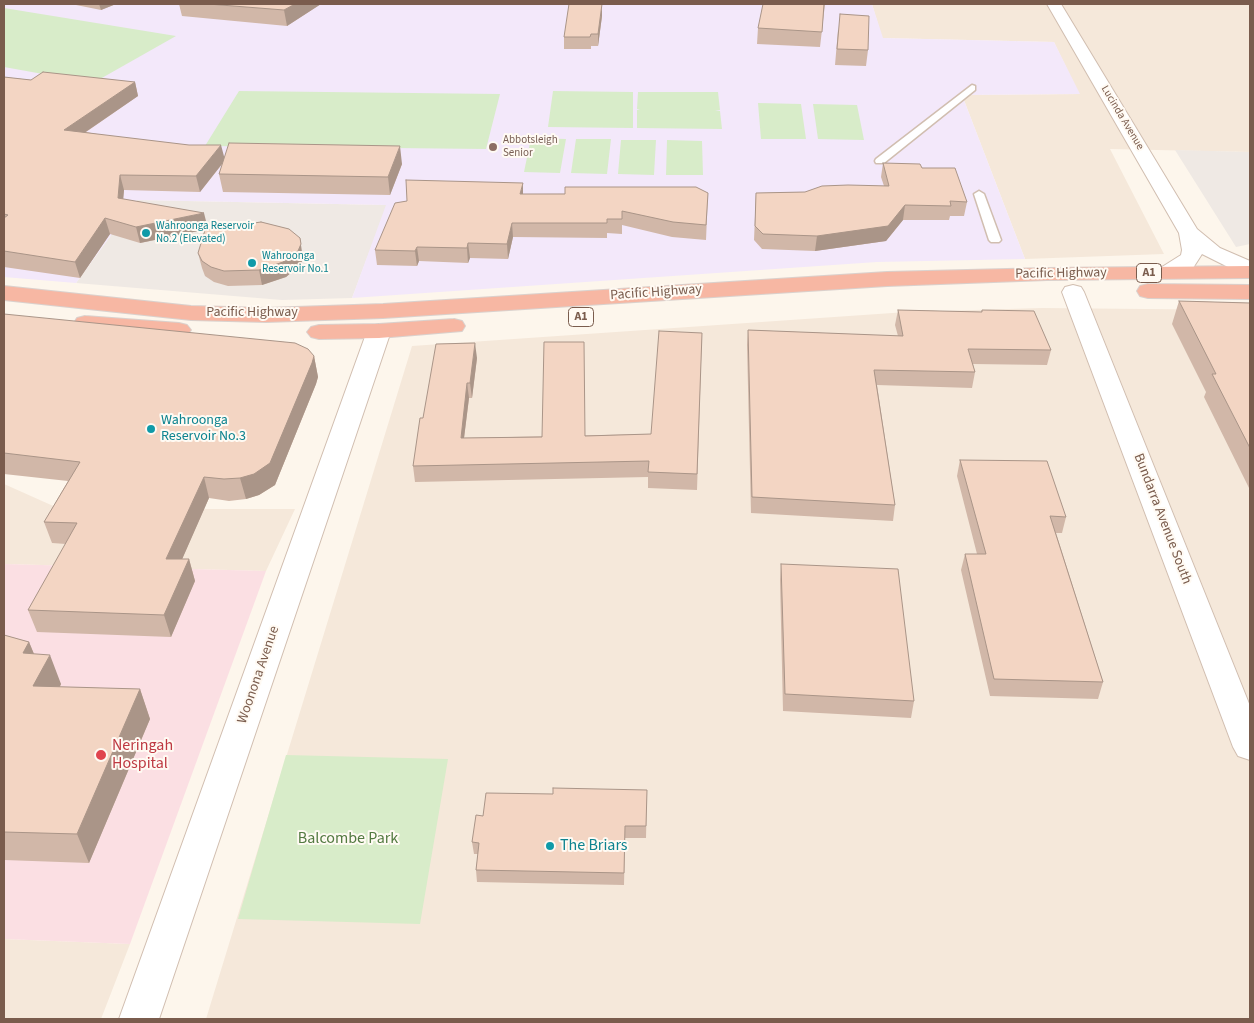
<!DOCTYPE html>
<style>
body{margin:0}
#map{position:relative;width:1254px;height:1023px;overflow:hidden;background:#fdf6ec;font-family:"Source Sans 3",sans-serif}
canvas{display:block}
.frame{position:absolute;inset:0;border:5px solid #7a5c4d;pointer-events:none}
</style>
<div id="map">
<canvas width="1254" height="1023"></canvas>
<div class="frame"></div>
</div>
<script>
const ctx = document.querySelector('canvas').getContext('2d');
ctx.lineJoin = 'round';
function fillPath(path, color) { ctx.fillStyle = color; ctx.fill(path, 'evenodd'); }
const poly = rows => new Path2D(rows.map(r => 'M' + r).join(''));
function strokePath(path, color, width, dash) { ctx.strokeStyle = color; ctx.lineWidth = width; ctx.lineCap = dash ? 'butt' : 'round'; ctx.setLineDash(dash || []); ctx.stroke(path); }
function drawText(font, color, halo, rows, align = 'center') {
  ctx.font = font + ' "Source Sans 3",sans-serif'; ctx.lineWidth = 4; ctx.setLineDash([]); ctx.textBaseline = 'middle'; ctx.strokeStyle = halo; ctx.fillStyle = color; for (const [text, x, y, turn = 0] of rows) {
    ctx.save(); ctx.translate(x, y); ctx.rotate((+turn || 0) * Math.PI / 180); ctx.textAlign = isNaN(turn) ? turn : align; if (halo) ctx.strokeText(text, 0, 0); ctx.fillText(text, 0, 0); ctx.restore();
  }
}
fillPath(poly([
 [872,4,1250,4,1250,152,1110,149,1164,254,1025,259,962,95,1079,94,1054,42,882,38],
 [1042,308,1250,310,1250,1019,206,1019,412,346,907,312],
 [4,484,60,509,295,509,266,571,4,564],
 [4,939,130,944,101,1019,4,1019]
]), '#f5e8da');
fillPath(poly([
 [1175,150,1250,152,1250,244,1236,247],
 [137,200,387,205,352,298,282,300,76,283]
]), '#efe9e4');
fillPath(poly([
 [4,4,872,4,883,38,1054,42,1080,94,962,95,1025,259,877,262,352,298,386,205,137,200,76,283,4,277]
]), '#f3e8fa');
fillPath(poly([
 [4,564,266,571,130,944,4,939]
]), '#fbdfe3');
fillPath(poly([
 [4,8,176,36,93,83,4,67],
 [239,91,500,94,486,149,205,146],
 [553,91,633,92,633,128,548,127],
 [638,92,718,92,720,110,715,110,720,111,722,129,637,128,637,110,640,110,637,109],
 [758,103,801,104,806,139,761,139],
 [813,104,857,105,864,140,818,139],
 [531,138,566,139,560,173,524,172],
 [576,139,611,139,607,174,571,173],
 [621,140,656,140,654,175,618,174],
 [667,140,702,141,703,175,666,175],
 [286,755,448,759,420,924,238,919]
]), '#d8ecc9');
const lane = poly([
 [972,85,975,86,975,90,884,163,876,163,875,161,876,159,972,85],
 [979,191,984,194,1001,240,999,242,991,242,989,240,974,194,979,191]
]);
const street = poly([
 [1047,4,1061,4,1197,229,1220,248,1250,261,1250,275,1242,274,1202,254,1193,268,1178,277,1170,278,1162,277,1159,272,1162,267,1181,255,1182,250,1179,233,1047,4],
 [1073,285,1081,287,1084,292,1250,706,1250,760,1238,756,1233,747,1062,292,1065,287,1073,285],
 [379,324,387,326,391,331,159,1019,119,1019,367,331,371,326,379,324]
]);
const highway = poly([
 [1250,266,1250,278,1047,280,887,286,383,318,266,322,191,320,4,300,4,286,191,306,266,308,383,304,887,272,1047,268,1250,266],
 [1148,284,1250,285,1250,299,1148,298,1140,296,1137,291,1140,286,1148,284],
 [85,316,179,323,187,325,191,330,187,335,179,337,77,328,74,323,77,318,85,316],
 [454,319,462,321,465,326,462,331,379,338,319,339,311,337,307,332,311,327,319,325,379,324,454,319]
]);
strokePath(lane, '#d1beb0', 3);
strokePath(street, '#d1beb0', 2);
strokePath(highway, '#dad1cd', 2);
fillPath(lane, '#fff');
fillPath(street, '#fff');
fillPath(highway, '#f7b7a3');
fillPath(poly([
 [71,4,116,4,101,10],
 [179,4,321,4,287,26,182,16],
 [825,4,820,47,757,44,758,28],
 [602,16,598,46,591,46,591,49,564,49,564,37],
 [838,30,868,50,866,66,835,65],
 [4,77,31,80,135,82,138,96,86,132,224,158,402,164,390,195,223,192,219,174,223,163,200,192,124,190,123,199,208,229,140,243,110,234,80,278,4,267],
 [883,163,922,168,967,202,964,216,950,216,949,220,903,220,886,241,815,251,762,249,754,240,756,193,805,192,884,186,881,177],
 [708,193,706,240,672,237,622,225,622,234,607,233,607,238,513,237,508,259,470,258,468,263,419,261,417,266,377,265,375,250,523,194],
 [198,253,303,259,300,265,286,277,262,285,228,286,214,282,205,276,202,268],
 [1179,301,1250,303,1250,490,1204,397,1206,392,1172,324],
 [898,310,981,312,982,310,1051,350,1047,365,973,364,975,372,972,388,877,385,895,505,893,521,751,513,747,345,748,330,898,336,895,325],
 [4,314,314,356,318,377,316,384,275,485,259,495,246,499,229,501,209,498,182,559,189,559,195,581,171,637,37,632,28,610,66,544,52,543,44,522,68,481,4,474],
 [702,333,697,490,648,488,648,477,415,482,413,466,423,418,477,358,472,398,469,398,464,438,651,434],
 [960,460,1066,517,1062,533,1056,533,1103,682,1098,699,990,696,961,570,965,554,977,554,957,476],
 [781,564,914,701,911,718,783,711,780,580],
 [4,635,29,642,34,654,61,684,60,687,140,689,150,719,89,863,4,860],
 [647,790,646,838,625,838,624,885,477,882,476,870,478,854,474,854,472,842,483,816,553,794]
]), '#d1b7a8');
fillPath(poly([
 [99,4,116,4,101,10],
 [295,4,321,4,287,26,284,10],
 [602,4,602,16,598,46,598,34],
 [135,82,138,96,68,144,64,130],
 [221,145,225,160,200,192,196,176],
 [400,146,402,164,390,195,388,177],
 [120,175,124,190,122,213,118,198],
 [523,183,523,197,520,194],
 [905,205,903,220,886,241,815,251,817,236],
 [204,213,208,229,140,243,136,227],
 [105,218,110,234,80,278,75,262],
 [512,223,513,237,508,259,507,244],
 [300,238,303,259,300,265,286,277,262,285,259,270],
 [468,243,470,258,468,263,467,248],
 [417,247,419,261,417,266,415,251],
 [475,343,477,358,472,398,470,383],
 [314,356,318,377,316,384,275,485,259,495,246,499,240,478],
 [467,383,469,398,462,454,461,438],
 [204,477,209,498,173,580,166,559],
 [189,559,195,581,171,637,164,615],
 [29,642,41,671,50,655,61,684,45,715,33,686,23,653],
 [140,689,150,719,89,863,77,834]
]), '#aa9588');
const building = poly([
 [208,4,295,4,284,10,208,4],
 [569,4,602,4,598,34,591,34,590,37,564,37,569,4],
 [763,4,824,4,822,32,758,28,763,4],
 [840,14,869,16,868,50,837,49,840,14],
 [43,72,135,82,64,130,189,145,221,145,196,176,120,175,118,198,204,213,136,227,105,218,75,262,4,251,4,218,8,215,4,214,4,77,31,80,43,72],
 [229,143,400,146,388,177,219,174,229,143],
 [883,163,920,164,922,168,955,168,967,202,950,201,951,206,905,205,888,226,817,236,763,234,755,226,756,193,805,192,822,186,848,185,889,186,883,163],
 [406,180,523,183,520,194,565,194,565,187,696,187,708,193,706,225,673,222,622,211,622,219,607,219,607,223,512,223,507,244,468,243,467,248,417,247,415,251,375,250,395,203,407,201,406,180],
 [261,222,289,229,300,238,301,244,298,251,283,262,259,270,224,271,211,267,202,261,198,253,205,230,261,222],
 [1179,301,1250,303,1250,448,1212,374,1216,374,1179,301],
 [898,310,982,312,982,310,1034,311,1051,350,968,349,975,372,874,370,895,505,752,497,748,330,903,336,898,310],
 [4,314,295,343,308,349,314,356,312,363,270,463,254,474,240,478,224,479,204,477,166,559,189,559,164,615,28,610,77,523,44,522,80,462,4,453,4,314],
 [659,331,702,333,697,474,648,472,649,461,413,466,420,418,423,418,436,344,475,343,470,383,467,383,461,438,542,437,544,342,584,342,585,436,651,434,659,331],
 [960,460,1047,461,1066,517,1050,516,1103,682,994,679,965,554,986,554,960,460],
 [781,564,898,569,914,701,785,694,781,564],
 [4,635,29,642,23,653,50,655,33,686,140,689,77,834,4,832,4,635],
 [553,788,647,790,646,826,625,826,624,873,476,870,479,843,472,842,476,815,483,816,486,793,553,794,553,788]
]);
fillPath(building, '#f3d5c3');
strokePath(building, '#aa9588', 1);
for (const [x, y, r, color] of [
 [493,147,5,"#8d6e63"],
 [146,233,5,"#0f9aa8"],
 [252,263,5,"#0f9aa8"],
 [151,429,5,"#0f9aa8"],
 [101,755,6,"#e0444e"],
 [550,846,5,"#0f9aa8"]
]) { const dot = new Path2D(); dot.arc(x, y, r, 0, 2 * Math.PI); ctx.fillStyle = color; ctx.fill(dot); strokePath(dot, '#fffaf3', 2); }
drawText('11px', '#7a5c4d', '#fffaf3', [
 ["Lucinda Avenue",1122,118,59]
]);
drawText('11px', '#785e54', '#fffaf3', [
 ["Abbotsleigh",503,141],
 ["Senior",503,154]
], 'left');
drawText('11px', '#0d838f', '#fffaf3', [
 ["Wahroonga Reservoir",156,227],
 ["No.2 (Elevated)",156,240],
 ["Wahroonga",262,257],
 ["Reservoir No.1",262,270]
], 'left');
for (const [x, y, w] of [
 [1149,273,25],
 [581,317,25]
]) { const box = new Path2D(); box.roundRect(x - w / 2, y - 9.5, w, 19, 4); ctx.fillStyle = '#fffaf3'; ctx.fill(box); strokePath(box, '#7a5c4d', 1); }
drawText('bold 12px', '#7a5c4d', null, [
 ["A1",1149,273],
 ["A1",581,317]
]);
drawText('14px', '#7a5c4d', '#fffaf3', [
 ["Pacific Highway",1061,274,-1],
 ["Pacific Highway",656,293,-4],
 ["Pacific Highway",252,313],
 ["Bundarra Avenue South",1162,519,69],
 ["Woonona Avenue",259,675,-71]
]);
drawText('14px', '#0d838f', '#fffaf3', [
 ["Wahroonga",161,421],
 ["Reservoir No.3",161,437]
], 'left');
drawText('16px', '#be3a42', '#fffaf3', [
 ["Neringah",112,746],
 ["Hospital",112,764]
], 'left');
drawText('16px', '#537a41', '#fffaf3', [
 ["Balcombe Park",348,839]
]);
drawText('16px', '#0d838f', '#fffaf3', [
 ["The Briars",560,846]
], 'left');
</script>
